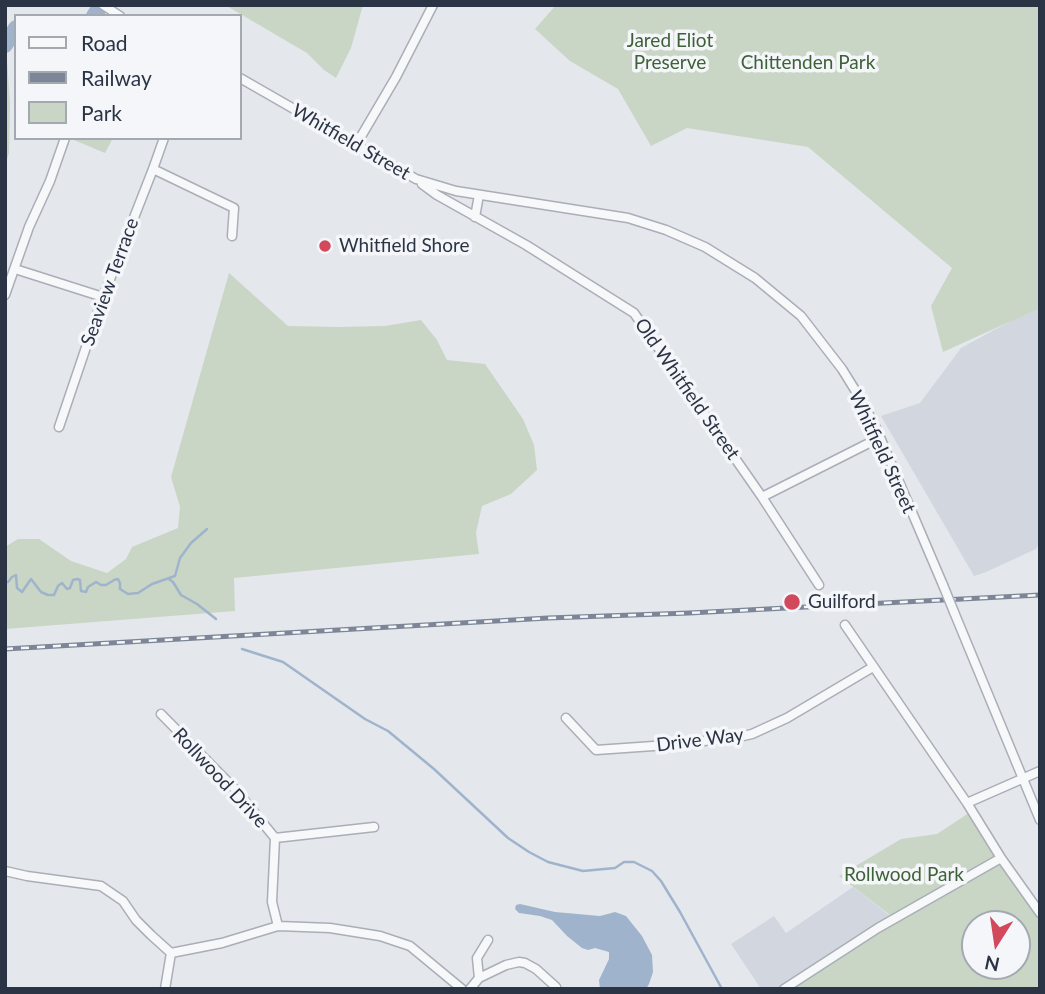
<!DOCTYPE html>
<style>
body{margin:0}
#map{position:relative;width:1045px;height:994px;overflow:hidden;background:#e4e7ec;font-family:Lato,sans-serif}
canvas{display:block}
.frame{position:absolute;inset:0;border:7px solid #2b3445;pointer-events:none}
.legend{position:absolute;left:14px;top:14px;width:228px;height:126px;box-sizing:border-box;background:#f4f6f9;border:2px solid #a4a8b1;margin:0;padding:9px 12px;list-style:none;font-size:21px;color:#2b3445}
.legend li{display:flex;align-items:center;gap:14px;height:35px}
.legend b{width:35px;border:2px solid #a4a8b1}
.north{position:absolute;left:961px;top:910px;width:70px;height:70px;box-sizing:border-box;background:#f4f6f9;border:2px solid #a4a8b1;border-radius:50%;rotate:192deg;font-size:19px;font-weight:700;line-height:28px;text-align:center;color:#2b3445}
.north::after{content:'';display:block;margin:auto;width:24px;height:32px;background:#d1495b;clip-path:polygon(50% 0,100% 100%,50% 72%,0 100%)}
</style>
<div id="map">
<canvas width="1045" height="994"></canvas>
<div class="frame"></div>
<ul class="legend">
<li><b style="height:9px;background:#f7f8fa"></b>Road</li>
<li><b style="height:9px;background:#7d8696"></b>Railway</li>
<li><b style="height:19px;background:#c9d6c5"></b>Park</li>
</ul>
<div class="north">N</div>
</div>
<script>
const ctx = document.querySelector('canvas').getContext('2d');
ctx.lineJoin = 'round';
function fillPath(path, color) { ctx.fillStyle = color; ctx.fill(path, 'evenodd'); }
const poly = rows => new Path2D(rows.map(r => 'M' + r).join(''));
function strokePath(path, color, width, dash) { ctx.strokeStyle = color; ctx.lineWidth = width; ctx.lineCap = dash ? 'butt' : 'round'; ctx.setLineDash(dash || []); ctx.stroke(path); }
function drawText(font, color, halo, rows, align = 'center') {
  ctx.font = font + ' Lato,sans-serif'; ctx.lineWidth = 7; ctx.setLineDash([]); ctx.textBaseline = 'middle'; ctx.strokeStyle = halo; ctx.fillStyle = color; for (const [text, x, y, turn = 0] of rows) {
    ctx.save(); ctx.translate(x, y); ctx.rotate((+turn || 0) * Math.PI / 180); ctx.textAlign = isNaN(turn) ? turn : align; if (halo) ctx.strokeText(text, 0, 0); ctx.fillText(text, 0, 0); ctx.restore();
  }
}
fillPath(poly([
 [1040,305,1040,541,1036,549,986,572,974,576,881,416,920,403,961,348],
 [853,887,894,919,784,989,761,989,731,944,774,916,786,933]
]), '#d2d6de');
fillPath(poly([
 [225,5,363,5,351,48,336,78,324,70,307,53],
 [556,5,1040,5,1040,308,943,352,931,306,952,268,808,147,687,128,651,146,618,89,570,61,535,29],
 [5,32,10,103,9,153,5,166],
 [69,138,113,138,105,153],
 [229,273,288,326,339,327,385,326,421,320,437,340,447,360,485,364,523,419,534,445,537,470,511,494,482,506,476,533,479,554,234,578,235,611,5,629,5,547,18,539,39,539,71,561,107,573,126,559,132,547,178,528,180,507,171,477],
 [972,811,1040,920,1040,989,784,989,894,918,839,876,901,839,937,834],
 [975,924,1017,924,1017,966,975,966]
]), '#c9d6c5');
fillPath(poly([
 [520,904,555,912,600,916,615,912,626,916,642,936,652,955,653,972,649,984,646,989,600,989,599,980,609,959,609,952,595,948,588,950,582,948,567,936,552,920,540,916,519,913,515,909,516,905]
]), '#9fb4cc');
strokePath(poly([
 [169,579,173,582,181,595,197,604,216,619],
 [5,582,8,582,12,577,16,575,17,588,22,592,31,579,41,592,48,595,54,595,58,586,62,583,67,589,70,588,73,580,77,579,80,580,81,591,86,592,88,587,96,582,101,585,106,585,114,580,118,579,120,583,120,589,128,594,138,593,152,584,175,576,180,558,191,543,207,529],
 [242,649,283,662,365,719,388,731,434,769,508,838,529,852,548,862,583,871,615,868,624,862,634,862,652,871,661,881,680,912,722,989]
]), '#9fb4cc', 2.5);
strokePath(poly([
 [94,16,101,5],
 [5,45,16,28]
]), '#9fb4cc', 16);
const minor = poly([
 [103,5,120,16],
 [240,78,416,179,456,191,628,218,666,230,705,247,755,278,801,316,842,369,860,398,876,428,943,585],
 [356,145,396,77,433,5],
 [153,169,234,208,232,236],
 [422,184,437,195,526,245,634,313,762,497,819,585],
 [475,217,479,195],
 [15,269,103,297],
 [5,295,29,227,50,181,65,138],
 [59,427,103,297,153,169,164,138],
 [762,497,879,438],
 [954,612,1040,820],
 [845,625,967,803,1001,858,1040,913],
 [161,714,235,789,275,838,272,902,278,926],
 [566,718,596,750,668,745,739,737,752,734,787,718,873,667],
 [967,803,1040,771],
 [275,838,374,827],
 [5,871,27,876,101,886,123,901,136,920,151,935,171,953,222,943,278,926,330,928,380,936,410,946,462,989],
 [479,978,506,965,519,962,525,963,536,969,556,987],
 [165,989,171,953],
 [470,989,479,978,477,958,488,940],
 [784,989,878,928,1001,858]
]);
strokePath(minor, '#a9aeb7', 11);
strokePath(minor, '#f7f8fa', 8);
const rail = poly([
 [5,649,548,618,689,613,1040,595]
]);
strokePath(rail, '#7d8696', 5);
strokePath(rail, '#f4f6f9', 2.5, [8]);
const minorBridge = poly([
 [943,585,954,612]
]);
strokePath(minorBridge, '#a9aeb7', 11, []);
strokePath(minorBridge, '#f7f8fa', 8);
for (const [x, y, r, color] of [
 [325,246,7,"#d1495b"],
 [792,602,9,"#d1495b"]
]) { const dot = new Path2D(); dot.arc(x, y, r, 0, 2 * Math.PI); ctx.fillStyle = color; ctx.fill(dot); strokePath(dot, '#f4f6f9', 2.5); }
drawText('19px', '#3f6138', '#f4f6f9', [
 ["Jared Eliot",670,41],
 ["Preserve",670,63],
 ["Chittenden Park",808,63],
 ["Rollwood Park",904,875]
]);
drawText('19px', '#2b3445', '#f4f6f9', [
 ["Whitfield Street",351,142,30],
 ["Seaview Terrace",110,282,-70],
 ["Old Whitfield Street",687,389,55],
 ["Whitfield Street",882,452,65],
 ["Drive Way",700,740,-7],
 ["Rollwood Drive",220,778,47]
]);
drawText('19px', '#2b3445', '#f4f6f9', [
 ["Whitfield Shore",339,246],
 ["Guilford",808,602]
], 'left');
</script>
